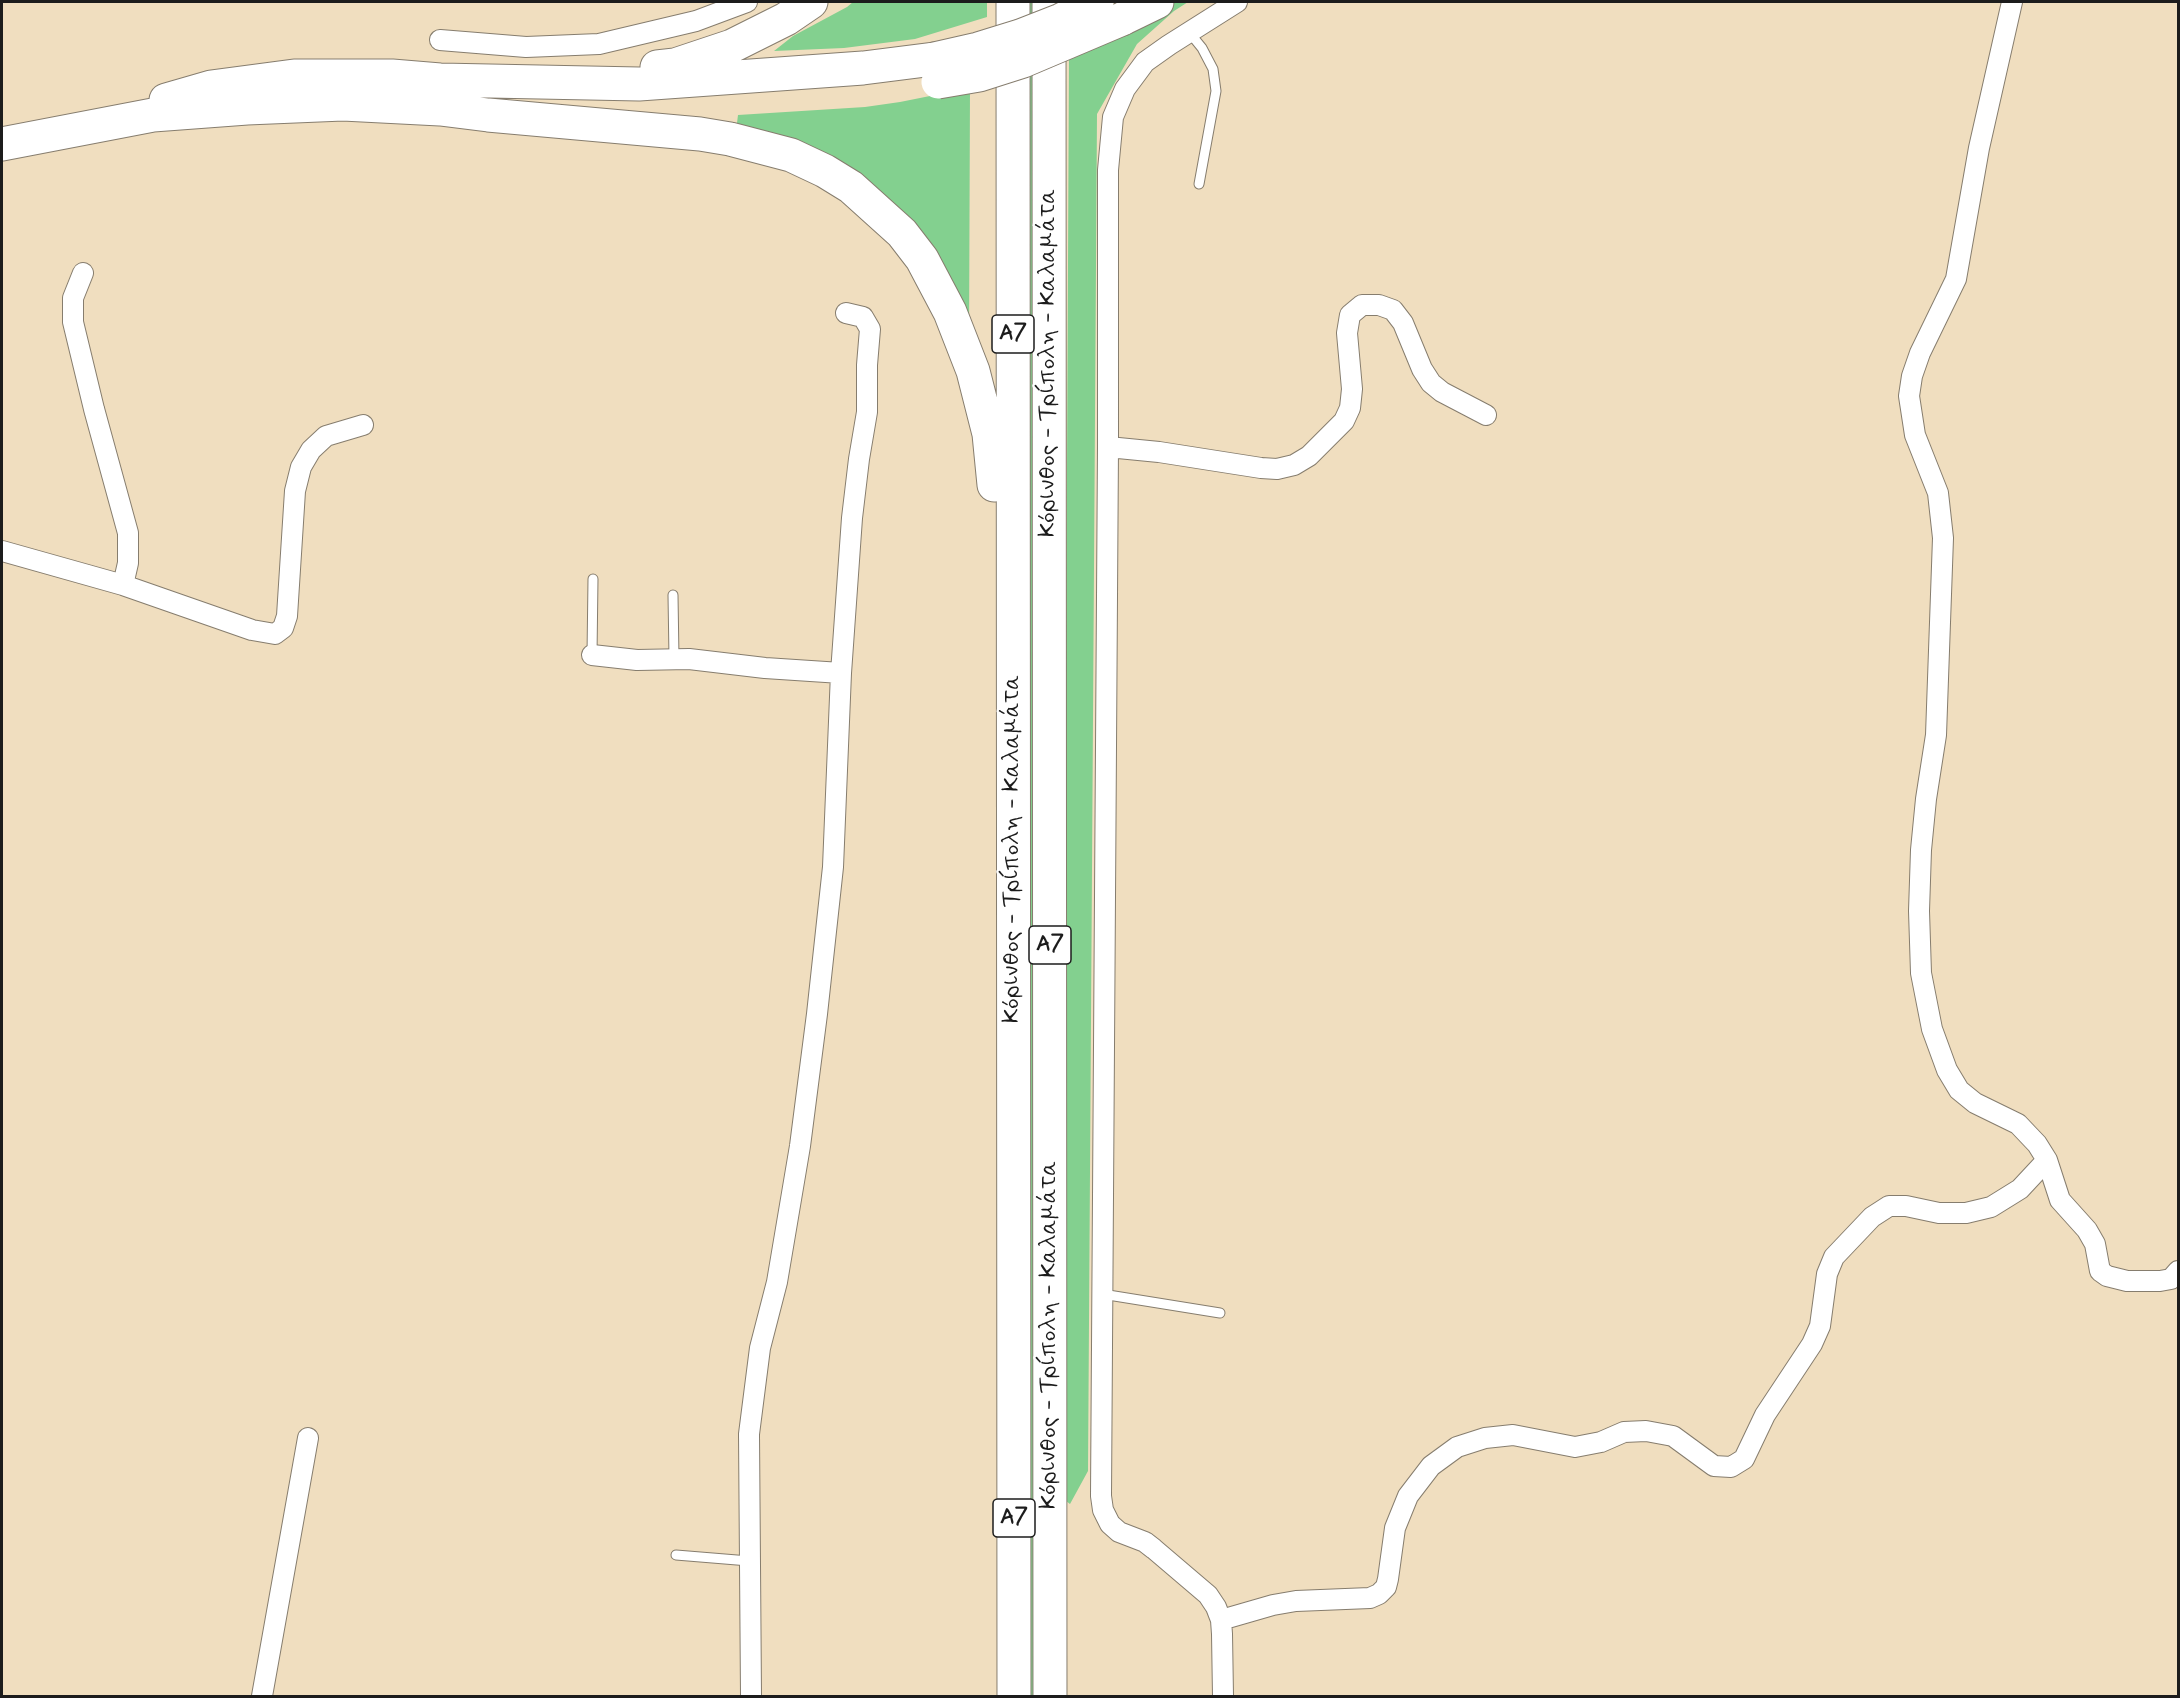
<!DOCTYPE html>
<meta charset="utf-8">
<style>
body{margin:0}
#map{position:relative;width:2180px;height:1698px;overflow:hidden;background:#f0debf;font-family:Mynerve,sans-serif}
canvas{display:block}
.frame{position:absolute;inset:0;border:3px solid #1c1c1c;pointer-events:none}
</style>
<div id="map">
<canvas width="2180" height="1698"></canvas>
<div class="frame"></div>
</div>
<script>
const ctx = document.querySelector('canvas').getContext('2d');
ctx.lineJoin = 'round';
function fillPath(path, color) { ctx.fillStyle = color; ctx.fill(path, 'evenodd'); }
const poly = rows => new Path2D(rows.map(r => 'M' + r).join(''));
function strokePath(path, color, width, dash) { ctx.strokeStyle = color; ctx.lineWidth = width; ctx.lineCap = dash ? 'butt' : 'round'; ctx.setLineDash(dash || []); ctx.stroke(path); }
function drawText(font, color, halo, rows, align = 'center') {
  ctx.font = font + ' Mynerve,sans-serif'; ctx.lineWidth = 4.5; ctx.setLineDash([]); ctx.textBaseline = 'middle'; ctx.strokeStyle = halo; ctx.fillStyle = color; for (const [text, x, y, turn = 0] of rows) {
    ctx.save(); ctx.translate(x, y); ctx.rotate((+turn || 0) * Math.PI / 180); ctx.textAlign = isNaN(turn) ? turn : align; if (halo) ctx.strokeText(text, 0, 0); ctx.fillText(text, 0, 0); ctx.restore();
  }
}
fillPath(poly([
 [853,2,987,2,987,17,915,39,844,48,774,51,793,36,847,7],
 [1026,2,1035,2,1036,1696,1027,1696],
 [1161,2,1188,2,1174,11,1137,44,1097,114,1088,1471,1070,1504,1062,1498,1069,58],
 [970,88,969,347,905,230,736,131,738,115,865,107,900,102]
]), '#83d08f');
const lane = poly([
 [1189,32,1202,48,1213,69,1216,91,1199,184],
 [673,595,674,658],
 [592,655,593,579],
 [1102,1294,1220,1313],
 [676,1555,749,1561]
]);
const street = poly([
 [2012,2,1979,148,1956,279,1920,353,1912,376,1909,396,1915,435,1938,493,1943,538,1936,735,1926,799,1921,850,1919,911,1921,973,1932,1029,1947,1070,1959,1090,1975,1103,2018,1124,2037,1144,2047,1160,2060,1200,2087,1230,2095,1244,2100,1271,2107,1276,2127,1281,2160,1281,2171,1279,2178,1271],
 [440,40,526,47,599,44,696,21,747,2],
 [83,273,73,298,73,322,94,409,128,533,128,563,123,585],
 [1108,447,1159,452,1261,468,1277,469,1294,465,1309,456,1344,421,1350,408,1352,389,1347,333,1350,315,1362,305,1379,305,1393,310,1403,323,1422,369,1431,383,1442,392,1486,415],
 [2,551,123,585,252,630,275,634,283,628,287,616,295,491,301,467,311,450,326,436,363,425],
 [592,655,637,660,689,659,765,668,841,673],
 [1221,1620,1273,1605,1296,1601,1370,1598,1379,1594,1386,1587,1388,1579,1395,1528,1408,1496,1431,1466,1457,1447,1485,1438,1513,1435,1575,1447,1601,1442,1624,1432,1646,1431,1673,1436,1714,1466,1731,1467,1744,1459,1765,1415,1812,1344,1820,1326,1827,1274,1834,1257,1872,1217,1889,1206,1906,1206,1939,1213,1966,1213,1991,1207,2020,1189,2047,1160],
 [262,1696,308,1438],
 [751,1696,749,1434,760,1348,777,1282,800,1146,817,1014,833,867,841,673,852,518,859,459,867,412,867,365,870,329,863,317,846,313],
 [1223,1696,1222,1634,1221,1620,1216,1607,1208,1595,1154,1549,1145,1542,1119,1532,1110,1524,1103,1510,1101,1496,1108,447,1108,170,1113,117,1125,89,1145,62,1169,45,1237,2]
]);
const highway = poly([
 [1013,2,1014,1696],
 [1049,2,1050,1696],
 [1122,19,1157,2],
 [657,67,675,65,732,46,786,19,811,2],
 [166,100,211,87,294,76,392,76,440,80,639,84,863,68,934,59],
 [2,144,153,115,247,108,343,104,440,109,488,115,700,134,730,139,791,155,825,171,851,187,902,233,922,259,950,312,973,371,989,434,994,485]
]);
strokePath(lane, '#867d6e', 11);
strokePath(street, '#867d6e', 22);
strokePath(highway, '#867d6e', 35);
strokePath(lane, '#fff', 9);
strokePath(street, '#fff', 20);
strokePath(highway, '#fff', 33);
const highwayBridge = poly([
 [934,59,978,49,1020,36,1061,20,1097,2],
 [938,82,979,75,1023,61,1122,19]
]);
strokePath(highwayBridge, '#867d6e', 35, []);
strokePath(highwayBridge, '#fff', 33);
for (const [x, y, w] of [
 [1013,334,42],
 [1050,945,42],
 [1014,1518,42]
]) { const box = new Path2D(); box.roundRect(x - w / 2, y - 19, w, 38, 4.5); ctx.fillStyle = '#fff'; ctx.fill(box); strokePath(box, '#1c1c1c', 1.5); }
drawText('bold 22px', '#1c1c1c', null, [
 ["Α7",1013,334],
 ["Α7",1050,945],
 ["Α7",1014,1518]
]);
drawText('24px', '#1c1c1c', '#fff', [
 ["Κόρινθος - Τρίπολη - Καλαμάτα",1049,363,-90],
 ["Κόρινθος - Τρίπολη - Καλαμάτα",1013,849,-90],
 ["Κόρινθος - Τρίπολη - Καλαμάτα",1050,1335,-90]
]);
</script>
